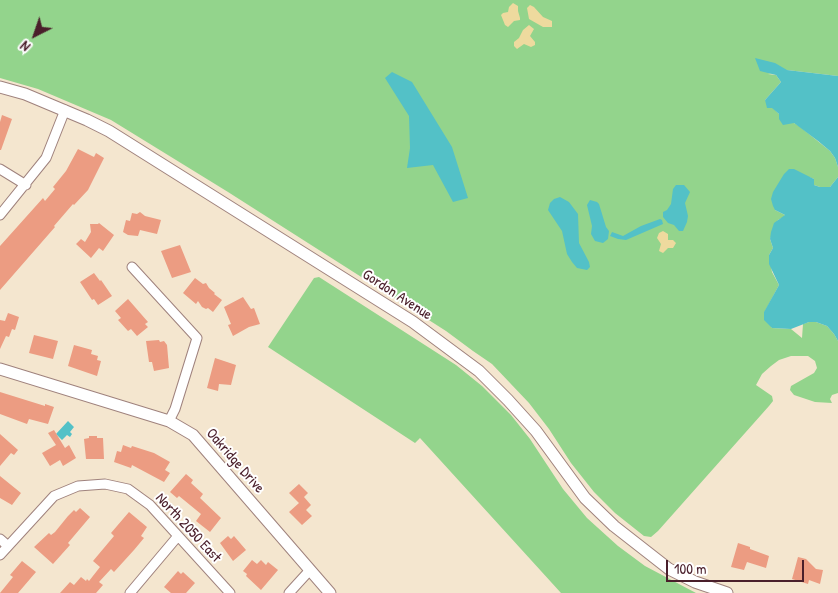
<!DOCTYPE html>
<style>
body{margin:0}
#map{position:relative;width:838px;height:593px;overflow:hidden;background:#f4e6cf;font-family:"Patrick Hand",sans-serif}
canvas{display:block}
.north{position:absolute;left:10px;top:10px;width:50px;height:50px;-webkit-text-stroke:4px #fff;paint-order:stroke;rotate:221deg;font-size:14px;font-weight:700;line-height:20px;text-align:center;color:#4a1f2b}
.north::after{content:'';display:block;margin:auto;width:18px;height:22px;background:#4a1f2b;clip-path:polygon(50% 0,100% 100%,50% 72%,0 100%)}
.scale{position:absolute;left:666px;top:560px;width:138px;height:22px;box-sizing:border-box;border:2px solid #4a1f2b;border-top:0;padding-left:6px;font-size:15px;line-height:18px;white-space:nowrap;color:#4a1f2b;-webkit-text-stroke:4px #fff;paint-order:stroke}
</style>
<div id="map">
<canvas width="838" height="593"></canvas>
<div class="north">N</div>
<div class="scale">100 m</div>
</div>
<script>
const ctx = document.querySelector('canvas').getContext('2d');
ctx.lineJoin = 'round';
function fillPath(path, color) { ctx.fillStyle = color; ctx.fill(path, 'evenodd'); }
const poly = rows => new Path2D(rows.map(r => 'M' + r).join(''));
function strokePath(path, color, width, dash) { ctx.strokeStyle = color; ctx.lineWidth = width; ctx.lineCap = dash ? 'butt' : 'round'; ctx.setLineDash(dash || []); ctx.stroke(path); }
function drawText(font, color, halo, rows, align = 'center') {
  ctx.font = font + ' "Patrick Hand",sans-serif'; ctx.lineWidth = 4; ctx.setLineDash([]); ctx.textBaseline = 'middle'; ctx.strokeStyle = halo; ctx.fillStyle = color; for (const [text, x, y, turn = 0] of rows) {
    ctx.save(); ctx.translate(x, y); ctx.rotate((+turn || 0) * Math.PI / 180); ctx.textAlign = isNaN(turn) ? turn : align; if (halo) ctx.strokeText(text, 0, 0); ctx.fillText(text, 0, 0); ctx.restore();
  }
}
fillPath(poly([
 [0,0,838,0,838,76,787,70,768,74,776,75,781,82,765,100,779,114,799,126,830,151,835,158,838,167,838,177,830,187,820,187,814,185,814,179,809,177,775,210,785,215,784,217,778,220,770,239,773,248,769,255,772,272,779,285,764,313,772,328,791,329,802,338,803,324,809,322,816,322,827,326,834,334,838,341,838,393,832,395,830,399,832,403,815,402,794,395,790,390,791,386,814,373,817,368,815,361,808,356,791,356,779,360,771,366,762,374,756,385,772,396,773,401,769,406,658,531,651,537,644,536,615,513,594,492,571,463,549,429,529,403,492,364,473,351,446,331,228,192,111,120,38,89,0,78],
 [319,277,456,365,482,386,511,415,530,439,563,489,587,518,618,546,645,566,696,593,561,593,420,438,415,443,268,347,314,278]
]), '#93d48c');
fillPath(poly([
 [513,3,518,6,518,11,520,18,520,20,514,21,508,27,505,25,501,15,503,13,508,12,509,7],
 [530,5,534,7,543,17,552,21,552,27,543,27,529,19,527,8],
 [529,25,534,29,530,36,535,42,535,45,531,47,524,44,517,49,514,46,514,42,519,38,523,30],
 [663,231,668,234,668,240,673,240,676,243,673,248,668,248,663,253,659,251,661,244,657,238,659,233]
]), '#eeda9e');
fillPath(poly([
 [755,58,775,63,787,70,838,76,838,167,835,158,830,151,818,141,794,123,783,125,779,119,779,114,772,108,767,108,765,100,781,82,776,75,760,71],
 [392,72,412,82,452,147,468,198,453,202,433,165,407,168,410,148,409,116,385,78],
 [789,169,794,169,814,179,814,185,820,187,830,187,838,177,838,341,834,334,827,326,816,322,809,322,791,329,772,328,764,320,764,312,779,285,769,264,769,255,773,248,770,239,771,232,774,223,785,215,775,210,773,206,771,199,773,192,784,174],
 [676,185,684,185,690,192,685,203,688,216,687,222,683,231,679,231,674,225,668,223,663,217,663,212,667,210,671,204,673,189],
 [560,197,569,202,578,214,579,243,589,262,590,267,587,270,577,268,572,262,567,254,562,231,548,210,550,203,554,199],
 [590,200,597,202,599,204,606,227,609,231,608,239,603,243,595,241,591,234,592,226,587,205],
 [660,219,662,220,663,224,626,240,618,239,610,236,612,232,623,236,641,226],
 [68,421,74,427,70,432,72,434,70,437,67,435,62,440,56,434]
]), '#53c1c7');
fillPath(poly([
 [2,115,12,119,1,150,0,150,0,122],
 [78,149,94,157,96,153,104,158,88,190,74,205,73,204,54,226,55,227,0,290,0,246,43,198,45,201,55,189,53,187,66,171],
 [140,212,145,216,161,220,157,234,140,230,138,236,128,235,123,232,126,220,130,221,132,213,137,214],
 [99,223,114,235,103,251,99,248,91,258,76,244,81,239,85,242,91,232,90,224,98,224],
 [180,245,191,272,172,278,161,251],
 [94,273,100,281,101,280,112,296,98,305,94,299,92,300,80,282],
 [195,278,203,284,206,283,209,288,215,293,214,294,222,300,213,312,208,308,206,309,202,307,198,301,196,304,183,293],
 [243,297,251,309,254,308,260,324,249,327,233,336,228,325,231,324,224,307],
 [128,299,148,322,145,324,148,327,137,336,131,329,128,331,118,320,121,318,115,311],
 [8,313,19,317,15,330,12,329,9,337,6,336,0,349,0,320,5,321],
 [34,335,58,341,53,359,29,353],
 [159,340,160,342,164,341,167,345,169,368,154,371,152,362,149,362,146,341],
 [74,345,92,350,91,354,98,356,97,360,101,361,97,376,68,366],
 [215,358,236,365,231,385,219,384,218,391,207,388],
 [0,392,45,406,45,404,54,407,48,424,29,419,27,424,0,414],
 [54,430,65,448,69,445,76,458,63,466,60,460,50,466,42,453,56,445,48,433],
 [0,434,18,450,14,455,11,453,0,466],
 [89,436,97,436,97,438,103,438,104,459,86,459,84,439,89,438],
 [123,445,131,448,132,446,154,453,170,462,165,470,170,473,164,482,132,465,131,468,114,462,117,451,121,452],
 [186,474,193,480,191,483,203,494,200,498,221,518,210,532,196,521,201,514,179,496,177,498,170,492],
 [0,476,21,493,12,505,0,498],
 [299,484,308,493,304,497,311,505,306,510,312,516,302,525,289,512,299,503,289,493],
 [80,508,90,517,68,543,70,545,53,564,34,547,49,533,51,535,55,532,68,516,74,510,76,512],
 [129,512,147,527,141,536,144,538,134,550,114,572,111,569,99,582,103,585,96,593,60,593,70,582,74,585,81,577,86,581,87,579,89,581,100,567,93,561,114,536,111,533],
 [228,536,231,539,234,536,246,550,233,561,220,543],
 [738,543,750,547,750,549,769,556,766,568,747,562,744,570,731,567],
 [798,557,806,559,816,569,823,570,820,584,809,580,808,584,792,579],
 [252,560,257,564,261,560,266,565,268,562,278,570,261,590,246,576,247,574,243,571],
 [22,561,36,572,18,593,0,593,13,577,10,575],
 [178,571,181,574,183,572,195,583,186,593,171,593,164,587]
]), '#ec9c82');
const street = poly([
 [0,169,26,185],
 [0,215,46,158,65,110],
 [132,267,197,338,175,409,169,421],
 [0,539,8,546],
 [0,555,54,496,78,486,105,484,128,489,150,505,230,593],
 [130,593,178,536],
 [289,593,310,570]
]);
const secondary = poly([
 [0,87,25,94,87,120,109,131,413,322,479,371,508,400,536,431,585,498,614,526,669,569,695,582,727,593],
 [0,369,169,421,193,435,330,593]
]);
strokePath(street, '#9f827d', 11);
strokePath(secondary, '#9f827d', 13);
strokePath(street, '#fff', 9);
strokePath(secondary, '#fff', 11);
drawText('15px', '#4a1f2b', '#fff', [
 ["Gordon Avenue",397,295,33],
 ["Oakridge Drive",235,461,49],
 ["North 2050 East",188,528,47]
]);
</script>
